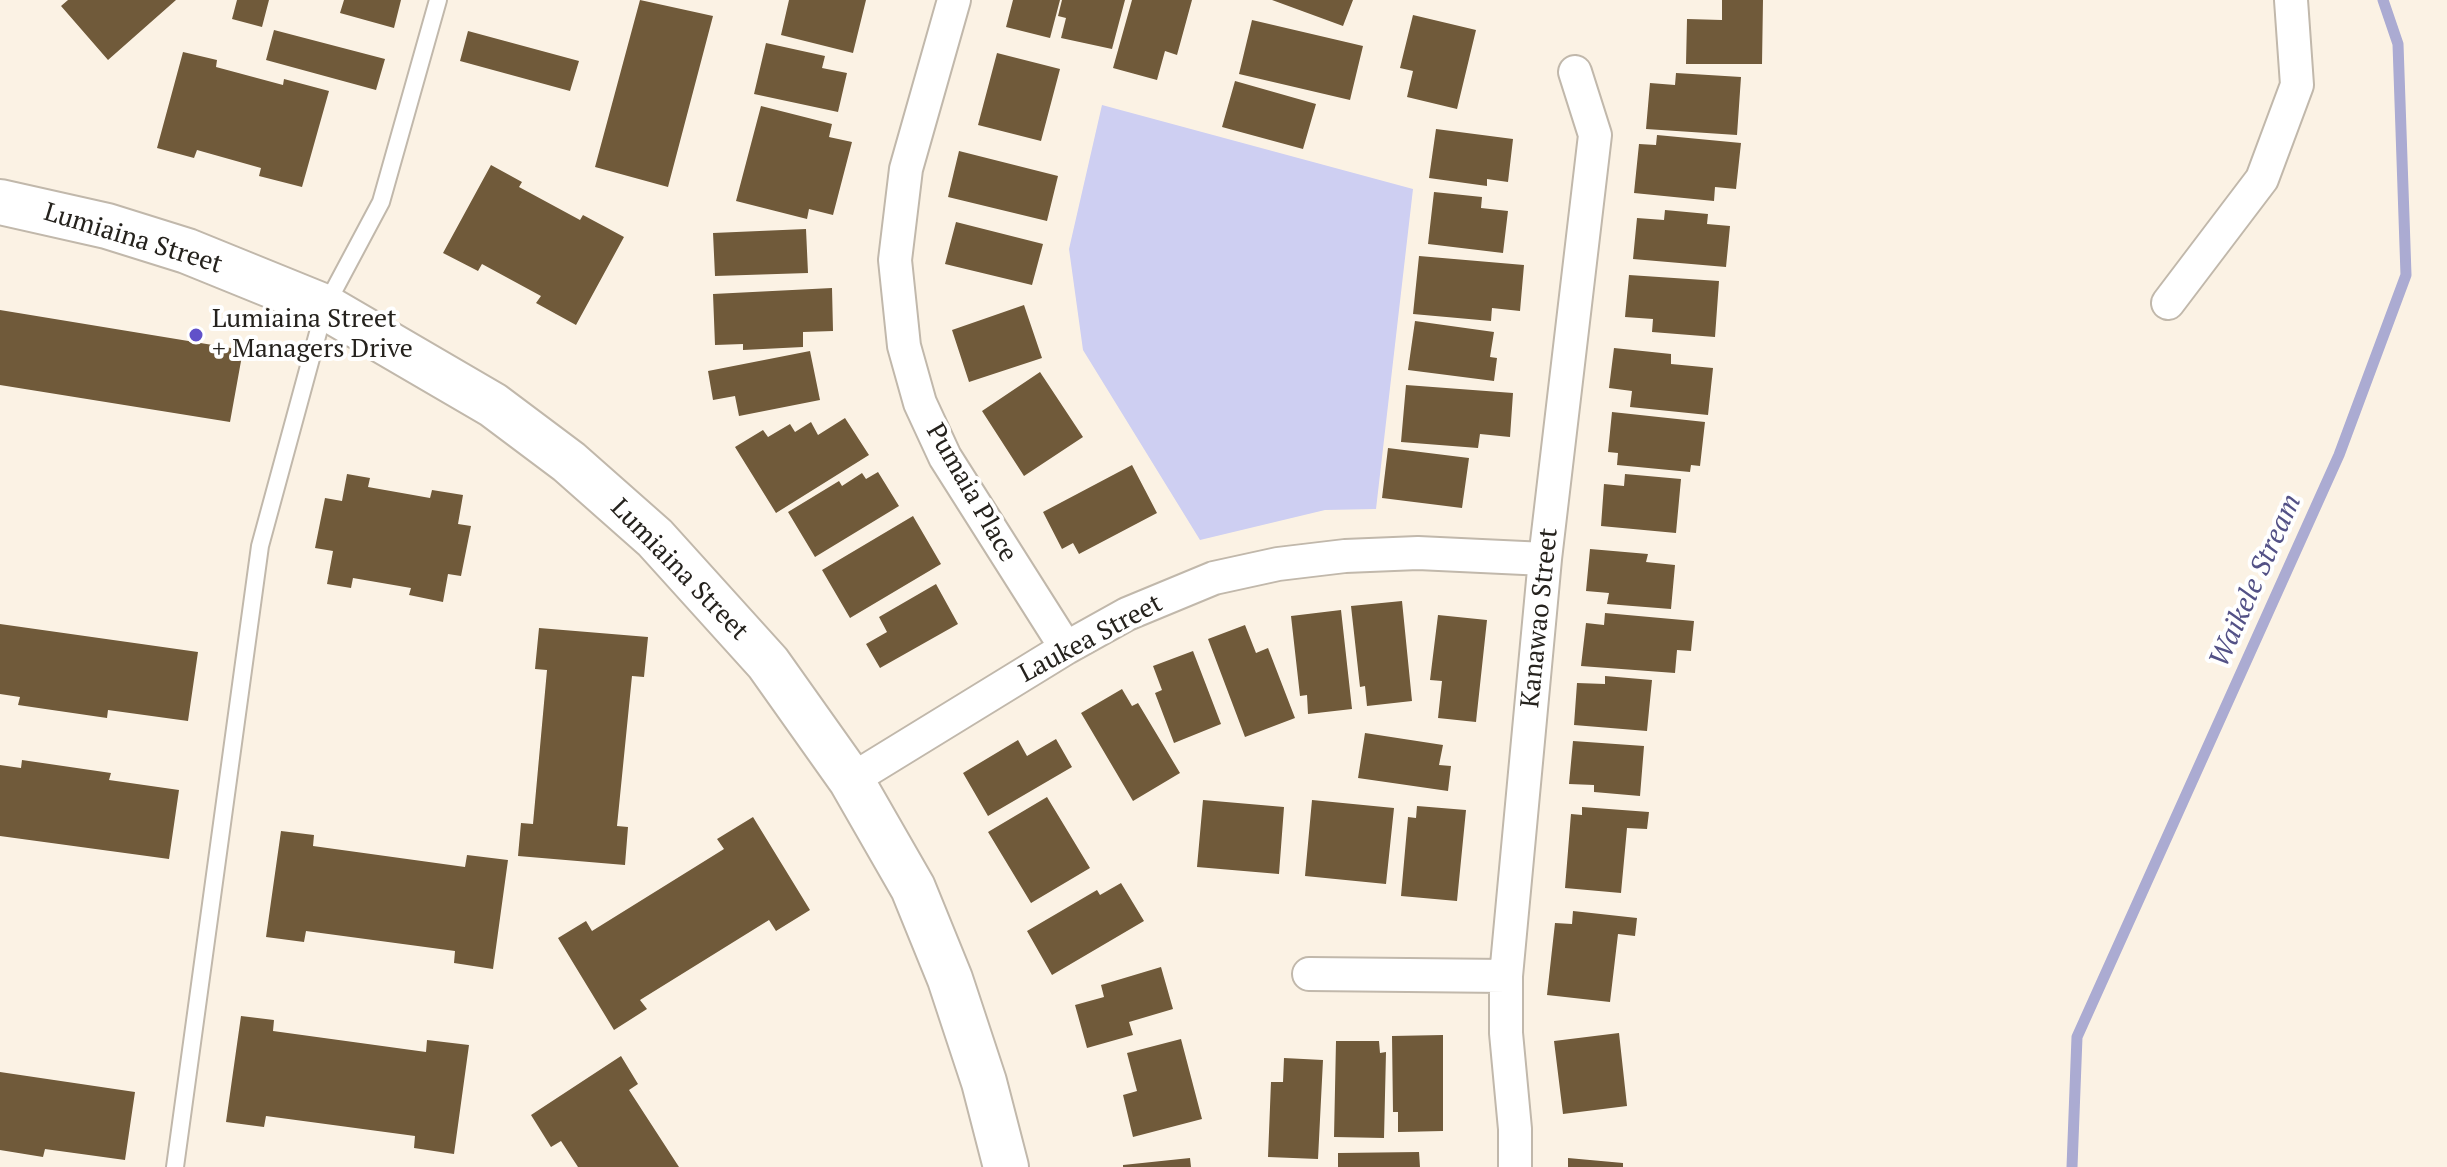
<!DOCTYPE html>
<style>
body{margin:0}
canvas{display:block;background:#fbf2e4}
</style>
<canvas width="2447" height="1167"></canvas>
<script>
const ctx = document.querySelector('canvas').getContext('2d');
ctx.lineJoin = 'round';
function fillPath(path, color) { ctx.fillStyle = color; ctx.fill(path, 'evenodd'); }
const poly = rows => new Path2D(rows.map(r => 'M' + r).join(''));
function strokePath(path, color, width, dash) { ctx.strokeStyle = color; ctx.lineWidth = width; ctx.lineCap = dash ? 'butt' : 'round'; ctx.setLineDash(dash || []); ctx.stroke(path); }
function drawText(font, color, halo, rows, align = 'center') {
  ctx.font = font + ' "PT Serif",serif'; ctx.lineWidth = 8; ctx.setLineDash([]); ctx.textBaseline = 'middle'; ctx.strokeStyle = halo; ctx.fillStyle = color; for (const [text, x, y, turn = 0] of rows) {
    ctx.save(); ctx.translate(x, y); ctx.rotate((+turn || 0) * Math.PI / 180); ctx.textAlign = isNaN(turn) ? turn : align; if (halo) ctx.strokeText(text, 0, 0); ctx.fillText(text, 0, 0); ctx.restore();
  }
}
fillPath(poly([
 [1102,105,1413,189,1376,509,1325,510,1200,540,1083,350,1069,249]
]), '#cecff2');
strokePath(poly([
 [2072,1167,2077,1037,2339,455,2406,275,2398,44,2383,0]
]), '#ababd2', 11);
fillPath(poly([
 [68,0,176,0,108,60,61,6],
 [237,0,269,0,262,27,232,19],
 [344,0,401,0,394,28,340,13],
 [640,0,713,16,668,187,595,167],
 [789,0,866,0,853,53,781,35],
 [1013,0,1060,0,1050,38,1006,27],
 [1062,0,1125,0,1112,49,1061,38,1066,18,1058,16],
 [1132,0,1192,0,1177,55,1165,51,1157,80,1113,68],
 [1272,0,1353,0,1343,26],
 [1722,0,1763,0,1762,64,1686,64,1687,19,1722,20],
 [1413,15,1476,30,1457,109,1407,97,1413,71,1400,68],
 [1252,20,1363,46,1350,100,1239,74],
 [274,30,385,59,376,90,266,60],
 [468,31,579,61,570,91,460,61],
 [766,43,825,56,822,68,847,73,838,112,754,94],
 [183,52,217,60,216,67,283,85,284,79,329,91,302,187,259,176,261,168,197,150,194,158,157,148],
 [997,53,1060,69,1041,141,978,125],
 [1676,73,1741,77,1737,135,1646,129,1650,83,1675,85],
 [1235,81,1316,104,1303,149,1222,127],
 [761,106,832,124,829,137,852,142,833,215,809,209,807,219,736,201],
 [1436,129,1513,139,1508,182,1487,179,1487,186,1429,178],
 [1657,135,1741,143,1736,189,1715,187,1714,201,1634,193,1639,144,1656,145],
 [959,151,1058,176,1047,221,948,197],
 [491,165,522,182,519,187,580,220,583,215,624,237,576,325,536,303,541,296,482,264,478,271,443,253],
 [1434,192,1482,197,1481,208,1508,211,1503,253,1428,244],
 [1665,210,1708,214,1707,224,1730,226,1726,267,1633,259,1637,218,1664,220],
 [956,222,1043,244,1032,285,945,264],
 [806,229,808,273,715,276,713,233],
 [1419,256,1524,265,1520,311,1492,308,1491,321,1413,314],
 [1629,275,1719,281,1715,337,1652,332,1653,319,1625,317],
 [832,288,833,331,803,332,803,347,743,350,743,344,715,345,713,294],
 [1024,305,1042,358,969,382,952,330],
 [0,310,243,350,230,422,0,385],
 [1415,321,1494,332,1490,357,1497,358,1494,381,1408,370],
 [1614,348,1671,354,1671,364,1713,368,1708,415,1630,407,1632,391,1609,388],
 [810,351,820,400,739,416,735,396,713,400,708,371],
 [1040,372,1083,437,1024,476,982,411],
 [1406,385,1513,393,1510,437,1480,434,1478,448,1401,442],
 [1612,412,1705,422,1700,466,1691,465,1690,472,1617,465,1618,453,1608,452],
 [845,418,869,455,776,513,735,447,763,430,768,437,790,424,795,432,811,422,818,435],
 [1388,448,1469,458,1462,508,1382,498],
 [1132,465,1157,513,1079,554,1073,543,1062,549,1043,512],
 [878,472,899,506,815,557,788,512,839,481,842,486,862,473,866,479],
 [347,474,370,478,368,487,430,498,432,490,463,495,458,524,471,526,461,576,448,574,443,602,409,595,411,588,353,578,351,588,327,584,333,551,315,548,325,498,342,501],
 [1625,474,1681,479,1676,533,1601,526,1604,484,1624,486],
 [913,516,941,564,850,618,822,570],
 [1590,549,1648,554,1646,562,1675,565,1671,609,1607,604,1609,593,1586,591],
 [936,584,958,624,880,668,866,644,887,632,879,617],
 [1402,601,1412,701,1367,706,1365,686,1360,687,1351,606],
 [1341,610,1352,709,1308,714,1307,695,1300,696,1291,616],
 [1605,613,1694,621,1691,651,1677,650,1675,673,1581,666,1586,623,1604,625],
 [1438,615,1487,620,1476,722,1438,718,1442,681,1430,680],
 [0,624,198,652,188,721,108,710,107,718,18,705,20,697,0,694],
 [1245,625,1256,653,1268,648,1295,718,1245,737,1208,639],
 [539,628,648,637,644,677,632,676,617,826,628,827,625,865,518,856,521,823,533,824,547,670,535,669],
 [1193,651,1221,724,1174,743,1155,693,1162,690,1153,666],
 [1605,676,1652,680,1647,731,1574,725,1577,683,1605,684],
 [1122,689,1132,706,1138,703,1180,773,1133,801,1081,713],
 [1365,733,1443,745,1439,765,1451,766,1448,791,1358,778],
 [1056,739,1072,767,988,816,963,773,1018,740,1027,756],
 [1573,741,1644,746,1640,796,1594,792,1594,785,1569,784],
 [22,760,111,773,109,780,179,790,169,859,0,836,0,765,21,768],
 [1047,797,1090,868,1031,903,988,832],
 [1203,800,1284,807,1279,874,1197,867],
 [1312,800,1394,808,1386,884,1305,876],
 [1417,806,1466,810,1457,901,1401,896,1408,817,1416,818],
 [1582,807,1649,812,1647,829,1627,828,1621,893,1565,888,1571,814,1582,815],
 [753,817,810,910,776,931,769,920,640,1000,647,1009,614,1030,558,938,586,921,592,931,724,849,717,839],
 [281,831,314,835,313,846,465,867,467,855,508,860,493,969,454,963,455,951,306,931,304,942,266,937],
 [1121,883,1144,921,1052,975,1027,931,1097,890,1100,895],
 [1573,911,1637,918,1635,936,1618,934,1610,1002,1547,995,1555,923,1572,924],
 [1161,967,1173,1009,1129,1022,1133,1035,1087,1048,1075,1005,1104,997,1101,985],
 [241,1016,274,1020,273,1031,426,1052,427,1040,469,1045,454,1154,414,1148,415,1136,266,1116,264,1127,226,1122],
 [1619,1033,1627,1106,1563,1114,1554,1041],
 [1443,1035,1443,1131,1398,1132,1398,1112,1393,1112,1392,1036],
 [1181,1039,1202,1119,1133,1137,1123,1095,1137,1091,1127,1053],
 [1336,1041,1379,1041,1380,1053,1386,1052,1384,1138,1334,1137],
 [621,1056,638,1084,629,1090,679,1167,578,1167,561,1141,551,1147,531,1115],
 [1284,1058,1323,1060,1318,1159,1268,1157,1271,1082,1283,1082],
 [0,1072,135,1092,125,1160,45,1149,43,1157,0,1150],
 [1419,1152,1420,1167,1338,1167,1338,1153],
 [1190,1158,1191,1167,1123,1167,1123,1165],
 [1568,1158,1623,1163,1623,1167,1568,1167]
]), '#705a3a');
const lane = poly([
 [175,1167,260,546,325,307,381,202,438,0]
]);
const street = poly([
 [954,0,906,169,895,260,904,346,920,403,945,457,1066,648],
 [2168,303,2262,179,2297,85,2291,0],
 [851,780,1066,648,1127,614,1214,578,1278,564,1345,556,1418,553,1545,559],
 [1309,974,1506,976],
 [1515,1167,1515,1129,1506,1033,1506,976,1545,559,1595,135,1575,72]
]);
const secondary = poly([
 [0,202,107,226,187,251,325,307,493,405,569,462,655,538,768,663,851,780,913,888,950,979,984,1082,1006,1167]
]);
strokePath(lane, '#c1b8ab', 20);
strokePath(street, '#c1b8ab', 36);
strokePath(secondary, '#c1b8ab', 48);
strokePath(lane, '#fff', 16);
strokePath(street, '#fff', 32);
strokePath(secondary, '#fff', 44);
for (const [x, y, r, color] of [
 [196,335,8,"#6151c9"]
]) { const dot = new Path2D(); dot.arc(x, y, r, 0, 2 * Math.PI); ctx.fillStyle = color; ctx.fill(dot); strokePath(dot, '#fff', 3); }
drawText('26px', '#25221d', '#fff', [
 ["Lumiaina Street",133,239,17],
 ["Pumaia Place",971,493,60],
 ["Lumiaina Street",679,570,46],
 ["Kanawao Street",1540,618,-84],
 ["Laukea Street",1091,639,-28]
]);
drawText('26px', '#25221d', '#fff', [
 ["Lumiaina Street",212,320],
 ["+ Managers Drive",212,350]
], 'left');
drawText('italic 28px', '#535186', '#fff', [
 ["Waikele Stream",2256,581,-66]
]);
</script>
